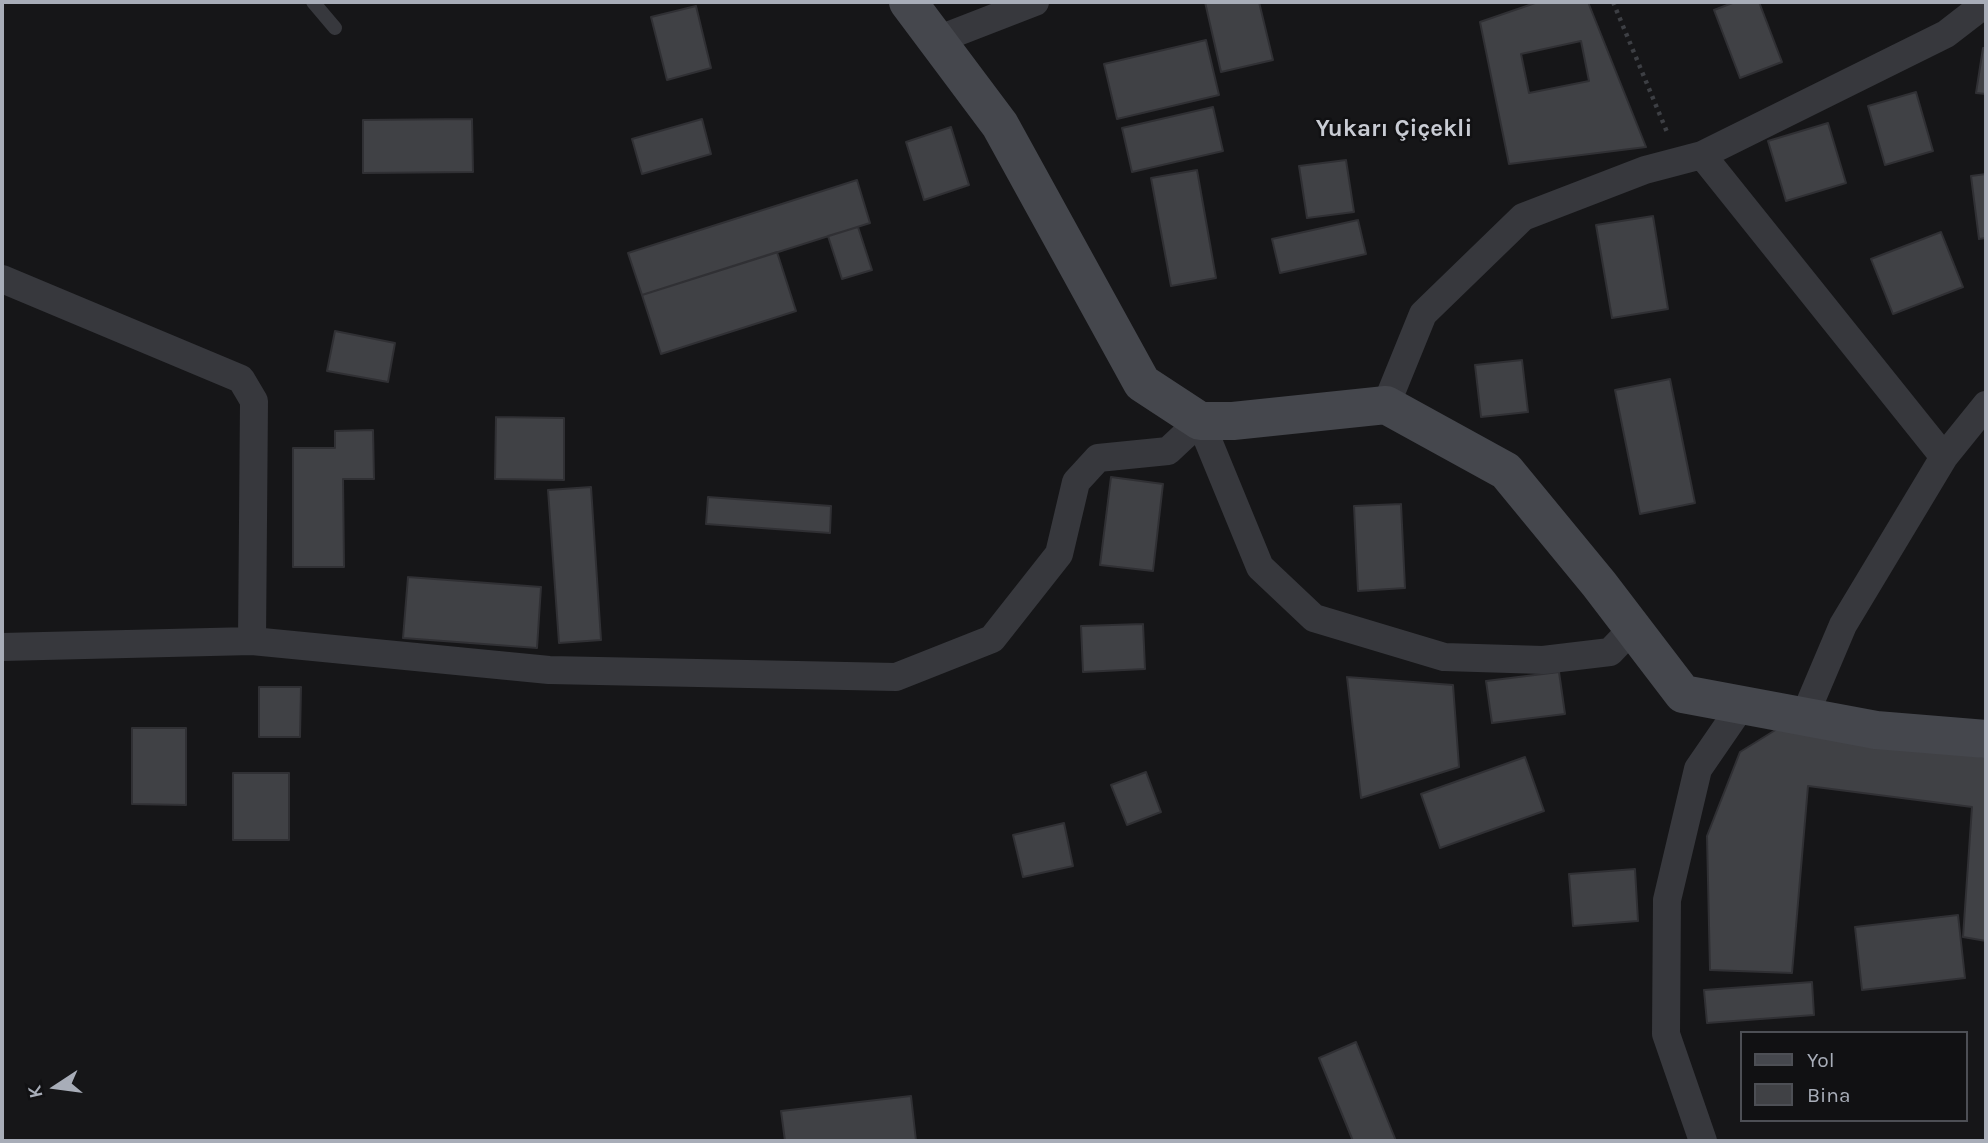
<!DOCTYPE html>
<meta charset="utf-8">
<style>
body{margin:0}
#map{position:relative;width:1988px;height:1143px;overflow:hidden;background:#161618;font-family:Karla,sans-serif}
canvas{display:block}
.frame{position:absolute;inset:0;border:4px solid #a8adb8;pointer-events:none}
.legend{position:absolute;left:1740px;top:1031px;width:228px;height:91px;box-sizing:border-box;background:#111113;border:2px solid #4d4f55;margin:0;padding:9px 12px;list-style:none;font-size:21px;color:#a8adb8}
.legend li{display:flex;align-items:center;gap:14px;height:35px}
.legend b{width:35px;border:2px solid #4d4f55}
.north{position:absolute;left:21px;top:1052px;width:70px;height:70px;-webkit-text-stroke:5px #111113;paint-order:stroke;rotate:257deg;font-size:19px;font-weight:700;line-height:28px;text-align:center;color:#a8adb8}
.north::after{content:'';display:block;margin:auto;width:24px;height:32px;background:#a8adb8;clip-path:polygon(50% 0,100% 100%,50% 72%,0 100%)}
</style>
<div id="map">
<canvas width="1988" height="1143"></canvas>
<div class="frame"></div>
<ul class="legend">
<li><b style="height:9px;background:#45474d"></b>Yol</li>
<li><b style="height:19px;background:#404145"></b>Bina</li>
</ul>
<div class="north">K</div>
</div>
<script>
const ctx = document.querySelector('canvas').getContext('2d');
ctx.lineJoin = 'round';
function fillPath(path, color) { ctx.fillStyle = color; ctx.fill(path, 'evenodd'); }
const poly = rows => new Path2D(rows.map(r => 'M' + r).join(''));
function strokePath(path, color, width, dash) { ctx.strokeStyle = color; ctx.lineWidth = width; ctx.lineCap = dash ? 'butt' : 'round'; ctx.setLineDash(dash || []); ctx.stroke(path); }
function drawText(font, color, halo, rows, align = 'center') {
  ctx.font = font + ' Karla,sans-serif'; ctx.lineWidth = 5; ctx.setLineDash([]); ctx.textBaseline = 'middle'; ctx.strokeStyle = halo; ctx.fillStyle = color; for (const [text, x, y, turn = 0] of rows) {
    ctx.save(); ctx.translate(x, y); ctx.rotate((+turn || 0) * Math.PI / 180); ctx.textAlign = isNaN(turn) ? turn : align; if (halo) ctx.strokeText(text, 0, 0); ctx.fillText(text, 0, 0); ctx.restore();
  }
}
const building = poly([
 [1205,2,1259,2,1273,60,1221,72,1205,2],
 [1538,2,1588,2,1646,147,1509,164,1480,22,1538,2],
 [1581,41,1589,81,1529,93,1521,54,1581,41],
 [1735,2,1759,2,1782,62,1740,78,1714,10,1735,2],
 [696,6,711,68,667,80,651,17,696,6],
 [1206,40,1219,95,1117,119,1104,64,1206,40],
 [1983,48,1986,48,1986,94,1976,93,1983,48],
 [1916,92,1933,151,1885,165,1868,106,1916,92],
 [1213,107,1223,151,1132,172,1122,128,1213,107],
 [472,119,473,172,363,173,363,120,472,119],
 [702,119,711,154,642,174,632,139,702,119],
 [1828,123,1846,183,1786,201,1768,141,1828,123],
 [951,127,969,185,924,200,906,142,951,127],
 [1346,160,1354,212,1307,218,1299,166,1346,160],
 [1197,170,1216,278,1171,286,1151,178,1197,170],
 [1986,174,1986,238,1979,239,1971,176,1986,174],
 [857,180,870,223,642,295,628,253,857,180],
 [1653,216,1668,309,1612,318,1596,225,1653,216],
 [1358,220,1366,254,1280,273,1272,239,1358,220],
 [858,227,872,270,842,279,828,236,858,227],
 [1941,232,1963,287,1893,314,1871,259,1941,232],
 [777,252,796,311,661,354,642,295,777,252],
 [335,331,395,343,388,382,327,371,335,331],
 [1522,360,1528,412,1481,417,1475,365,1522,360],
 [1670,379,1695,503,1640,514,1615,390,1670,379],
 [496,417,564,418,564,480,495,479,496,417],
 [373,430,374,479,343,479,344,567,293,567,293,448,335,448,335,431,373,430],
 [1111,477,1163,484,1153,571,1100,565,1111,477],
 [591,487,601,640,559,643,548,490,591,487],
 [708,497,831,506,830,533,706,524,708,497],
 [1401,504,1405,588,1358,591,1354,506,1401,504],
 [408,577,541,587,537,648,403,638,408,577],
 [1143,624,1145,669,1083,672,1081,626,1143,624],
 [1559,672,1565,714,1492,723,1486,681,1559,672],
 [1347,677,1453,685,1459,767,1361,798,1347,677],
 [259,687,301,687,300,737,259,737,259,687],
 [132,728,186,728,186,805,132,804,132,728],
 [1777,729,1986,757,1986,941,1963,937,1972,807,1808,786,1792,973,1710,970,1707,836,1740,752,1777,729],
 [1525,757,1544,811,1440,848,1421,794,1525,757],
 [1146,772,1161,812,1127,825,1111,785,1146,772],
 [233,773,289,773,289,840,233,840,233,773],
 [1064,823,1073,866,1023,877,1013,835,1064,823],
 [1635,869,1638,921,1573,926,1569,874,1635,869],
 [1958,915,1965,978,1862,990,1855,927,1958,915],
 [1812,982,1814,1015,1707,1023,1704,990,1812,982],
 [1356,1042,1396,1141,1353,1141,1319,1058,1356,1042],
 [911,1096,916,1141,785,1141,781,1111,911,1096]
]);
fillPath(building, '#404145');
strokePath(building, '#303034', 2);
strokePath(poly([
 [1613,2,1667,132]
]), '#3d3f44', 4.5, [3.5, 5]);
strokePath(poly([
 [313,2,335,28]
]), '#37383d', 14);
strokePath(poly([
 [937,40,1035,2],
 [1702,155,1944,457],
 [2,279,241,379,254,401,252,641],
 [1386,405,1423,314,1523,217,1645,170,1702,155,1946,34,1986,3],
 [2,647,252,641,549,670,896,677,992,639,1059,554,1076,482,1098,458,1168,451,1200,421,1260,567,1314,618,1444,657,1543,660,1610,652,1633,628],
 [1804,717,1843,625,1944,457,1986,405],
 [1703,1141,1666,1034,1667,900,1698,769,1742,705]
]), '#37383d', 28);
strokePath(poly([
 [908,2,1000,125,1142,383,1200,421,1233,421,1386,405,1506,471,1599,584,1683,694,1876,730,1986,739]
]), '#45474d', 38);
drawText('bold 24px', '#c9ccd4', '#111113', [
 ["Yukarı Çiçekli",1394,129]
]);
</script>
